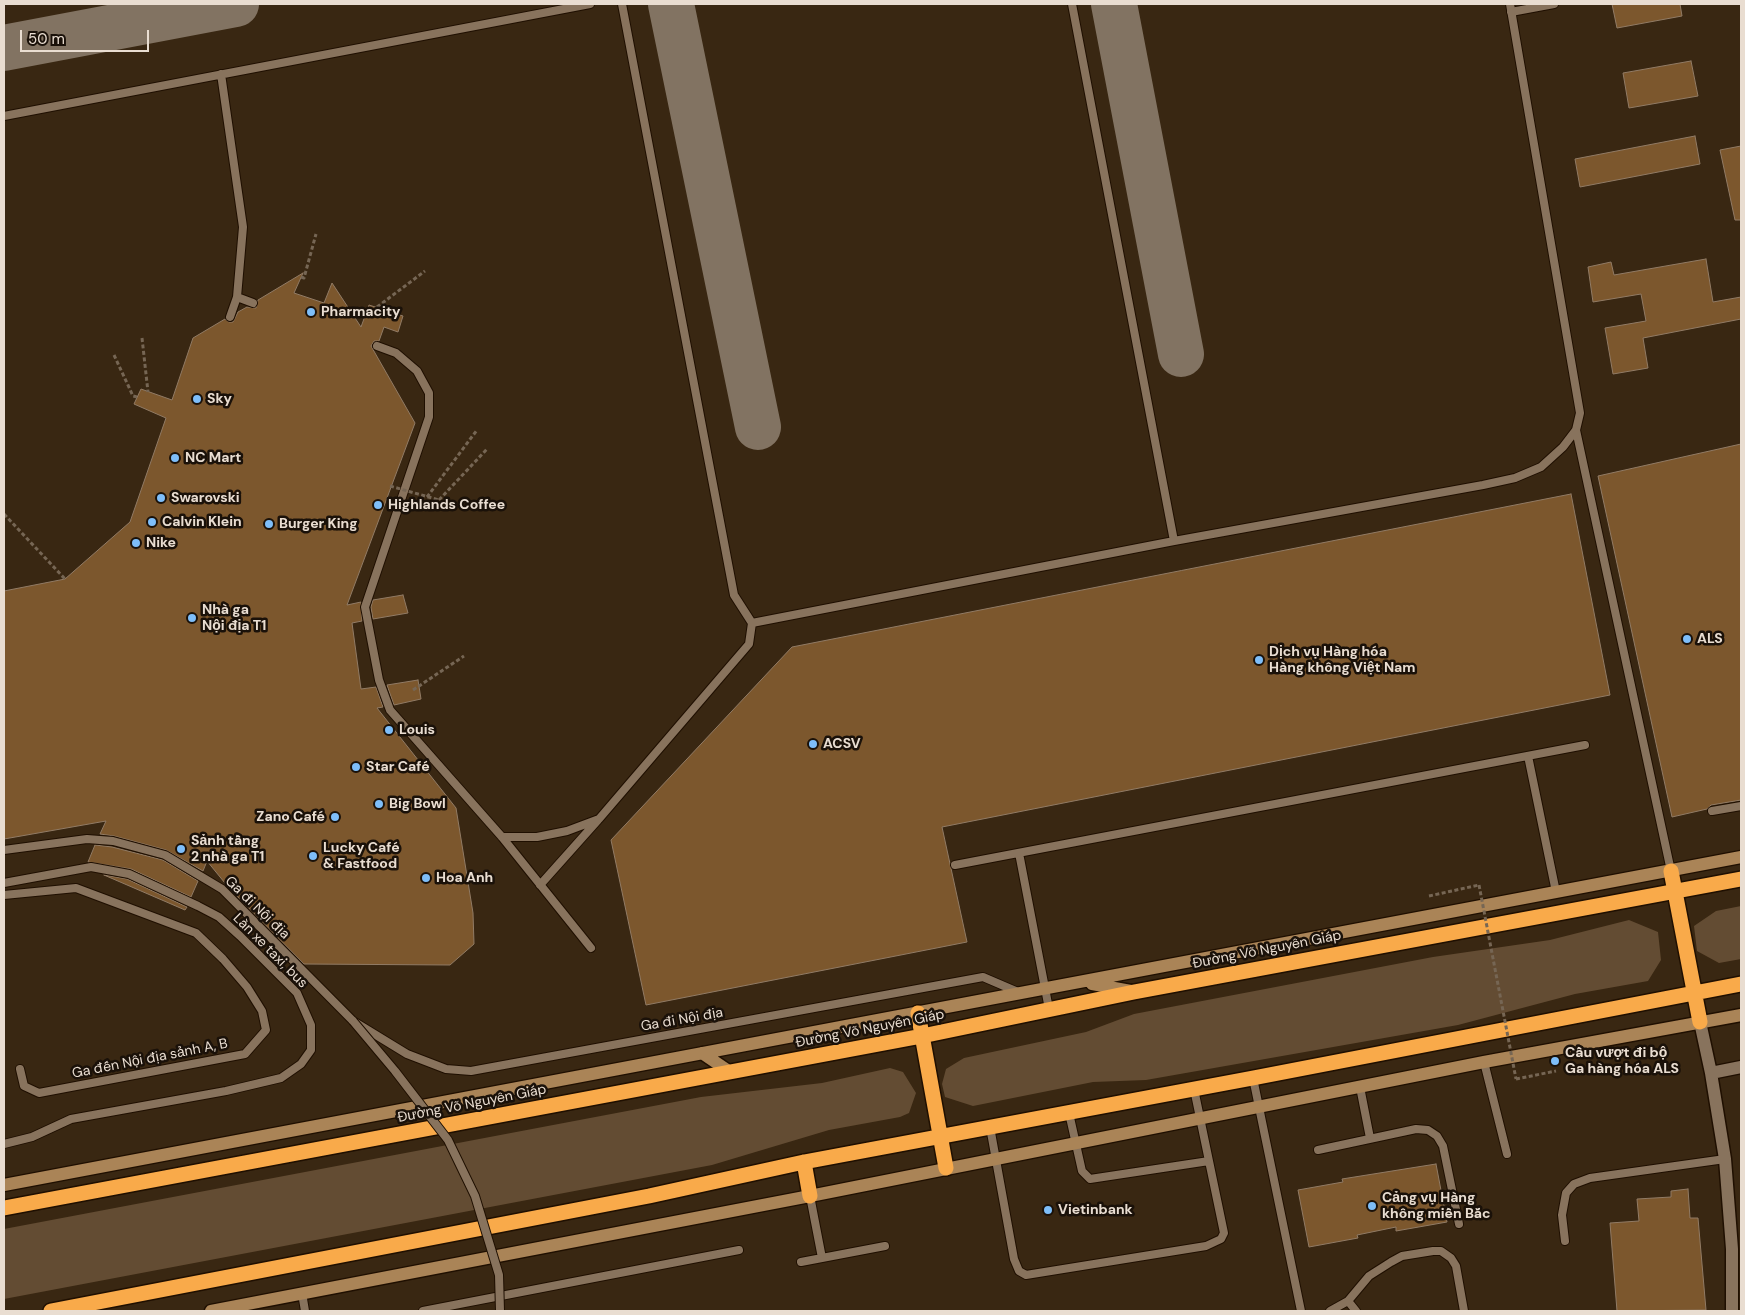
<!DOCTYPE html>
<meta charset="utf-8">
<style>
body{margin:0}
#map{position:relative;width:1745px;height:1315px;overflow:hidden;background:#392712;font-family:"DM Sans",sans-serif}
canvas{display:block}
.frame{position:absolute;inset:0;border:5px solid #e9ddd1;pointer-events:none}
.scale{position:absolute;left:20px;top:30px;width:129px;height:22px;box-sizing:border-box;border:2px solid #e9ddd1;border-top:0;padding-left:6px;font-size:15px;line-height:18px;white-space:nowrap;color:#e9ddd1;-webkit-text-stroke:4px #1a1109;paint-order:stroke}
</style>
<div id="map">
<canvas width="1745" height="1315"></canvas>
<div class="frame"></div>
<div class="scale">50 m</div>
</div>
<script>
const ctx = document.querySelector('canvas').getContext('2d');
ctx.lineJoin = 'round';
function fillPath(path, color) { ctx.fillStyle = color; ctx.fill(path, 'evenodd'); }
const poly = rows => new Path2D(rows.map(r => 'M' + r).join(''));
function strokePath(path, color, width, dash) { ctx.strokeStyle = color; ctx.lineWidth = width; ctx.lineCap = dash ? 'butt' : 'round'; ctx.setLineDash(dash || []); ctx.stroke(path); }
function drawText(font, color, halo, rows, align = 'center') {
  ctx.font = font + ' "DM Sans",sans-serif'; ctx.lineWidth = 5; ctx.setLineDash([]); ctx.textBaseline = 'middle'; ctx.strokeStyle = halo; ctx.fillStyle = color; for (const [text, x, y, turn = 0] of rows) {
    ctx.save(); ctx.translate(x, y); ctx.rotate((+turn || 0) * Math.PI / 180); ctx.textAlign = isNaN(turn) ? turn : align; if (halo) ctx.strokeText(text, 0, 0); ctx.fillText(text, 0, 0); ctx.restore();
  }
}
fillPath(poly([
 [1741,906,1741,959,1719,963,1697,951,1694,926,1716,911],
 [1629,920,1658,932,1661,960,1648,981,1575,994,1458,1025,1146,1080,1093,1082,973,1106,945,1097,942,1084,946,1069,964,1058,1086,1032,1134,1014,1433,957,1550,940],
 [890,1068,903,1072,916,1093,909,1113,900,1117,829,1130,712,1165,4,1299,4,1229,701,1097,822,1083]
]), '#634c33');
strokePath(poly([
 [671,4,758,427],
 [1114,4,1181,354],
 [4,48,236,4]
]), '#827362', 46);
const building = poly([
 [1612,4,1680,4,1682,16,1617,28,1612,4],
 [1691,61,1698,96,1629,108,1623,73,1691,61],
 [1695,136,1700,164,1580,187,1575,159,1695,136],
 [1741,146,1741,220,1735,220,1720,150,1741,146],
 [1706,259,1713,302,1741,297,1741,319,1643,338,1648,368,1613,374,1605,328,1646,321,1641,294,1593,302,1588,267,1611,262,1614,275,1706,259],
 [303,273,294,293,324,303,332,283,361,327,369,305,403,316,398,332,384,327,379,341,374,341,371,346,415,423,347,605,361,602,362,621,352,623,361,689,376,687,383,707,377,708,456,808,473,913,474,944,450,965,304,964,229,888,207,861,203,871,166,850,114,836,100,834,106,821,4,839,4,591,65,579,130,522,166,418,134,404,141,389,172,400,193,338,225,319,229,322,233,322,238,312,247,307,256,308,258,300,303,273],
 [1741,444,1741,800,1711,805,1707,809,1672,817,1598,476,1741,444],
 [1571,494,1610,695,942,827,967,942,646,1005,611,840,792,647,1571,494],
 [403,595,408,613,373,619,371,607,373,600,403,595],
 [418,680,421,699,394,705,387,685,418,680],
 [95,845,112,847,163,860,198,881,191,897,131,869,88,862,95,845],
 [104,875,127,879,187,907,185,910,104,875],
 [1436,1164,1447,1222,1396,1231,1396,1227,1357,1235,1358,1238,1309,1247,1298,1190,1343,1182,1342,1179,1436,1164],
 [1688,1189,1690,1218,1698,1218,1706,1310,1617,1311,1610,1223,1639,1221,1637,1199,1671,1197,1671,1191,1688,1189]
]);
fillPath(building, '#7c572d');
strokePath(building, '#917b65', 1);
const lane = poly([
 [622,4,734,595,752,623],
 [1072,4,1174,541],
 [1511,12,1554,4],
 [221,74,243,227,237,297,230,317],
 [4,116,590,4],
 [237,297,253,303],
 [377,346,396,353,417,371,429,393,429,417,365,607,379,680,390,710,502,837,591,948],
 [1576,430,1671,871],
 [1528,756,1556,892],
 [1712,811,1741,806],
 [502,837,537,837,567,831,599,819,749,644,752,623,1174,541,1483,485,1515,478,1541,467,1563,447,1576,430,1580,413,1510,4],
 [4,850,87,839,113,841,165,855,222,889,353,1021,407,1054,446,1069,471,1071,983,977,1018,992],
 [1019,853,1049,1009],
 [955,865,1585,745],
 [4,883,91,867,129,874,198,906,219,917,240,936,297,993,311,1025,311,1050,301,1064,281,1078,226,1091,71,1119,32,1137,4,1144],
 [540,885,598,820],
 [4,895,76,888,196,933,223,959,247,987,262,1011,266,1030,245,1054,39,1093,24,1086,20,1069],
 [1484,1062,1507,1154],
 [1253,1078,1301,1311],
 [1360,1087,1370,1138],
 [1069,1113,1082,1171,1090,1179,1209,1161],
 [990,1127,1014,1259,1019,1271,1026,1275,1206,1246,1221,1239,1224,1233,1194,1089],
 [1318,1150,1416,1129,1428,1130,1437,1136,1443,1146,1459,1224],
 [810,1196,822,1258],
 [1565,1241,1562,1215,1566,1193,1574,1184,1590,1178,1725,1159],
 [801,1262,885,1246],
 [302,1293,305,1311],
 [1348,1301,1356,1311],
 [423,1311,739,1250],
 [1330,1311,1348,1301,1369,1276,1391,1262,1402,1256,1433,1251,1441,1251,1451,1258,1456,1266,1464,1311]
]);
const street = poly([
 [1700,1022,1711,1073,1725,1159,1732,1249,1732,1311],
 [1711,1073,1741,1067]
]);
const secondary = poly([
 [1092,984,1131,991],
 [702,1053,730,1072],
 [4,1185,1741,857],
 [211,1311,810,1196,1484,1062,1741,1015]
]);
const highway = poly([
 [1671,871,1700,1022],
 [918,1013,946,1168],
 [804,1162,810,1196],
 [4,1208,922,1036,1134,992,1741,879],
 [51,1311,649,1196,804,1162,1253,1078,1741,984]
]);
strokePath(lane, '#1f0f00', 10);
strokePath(street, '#1f0f00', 15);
strokePath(secondary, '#1f0f00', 15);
strokePath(highway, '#1f0f00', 18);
strokePath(poly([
 [301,277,304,278,316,234],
 [377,307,425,271],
 [142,338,148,392],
 [114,355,133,396,137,397],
 [427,497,477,430],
 [439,500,487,449],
 [4,514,65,579],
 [413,690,464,656],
 [1429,896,1479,885],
 [1516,1079,1556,1071]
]), '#766654', 3, [4, 2.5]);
strokePath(lane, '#88735d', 8);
strokePath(street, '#88735d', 12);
strokePath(secondary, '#aa8457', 12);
strokePath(highway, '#f9aa4a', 15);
const laneBridge = poly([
 [353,1021,395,1071,448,1140,475,1196,499,1275,500,1311]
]);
strokePath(laneBridge, '#1f0f00', 10, []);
strokePath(poly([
 [390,486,439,500],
 [1479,885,1516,1079]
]), '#766654', 3, [4, 2.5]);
strokePath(laneBridge, '#88735d', 8);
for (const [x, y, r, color] of [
 [311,312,5,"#7ebef9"],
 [197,399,5,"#7ebef9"],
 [175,458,5,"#7ebef9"],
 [161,498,5,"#7ebef9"],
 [378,505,5,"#7ebef9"],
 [152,522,5,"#7ebef9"],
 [269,524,5,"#7ebef9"],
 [136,543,5,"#7ebef9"],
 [192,618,5,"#7ebef9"],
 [1687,639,5,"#7ebef9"],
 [1259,660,5,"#7ebef9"],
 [389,730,5,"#7ebef9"],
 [813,744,5,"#7ebef9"],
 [356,767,5,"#7ebef9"],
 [379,804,5,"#7ebef9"],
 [335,817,5,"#7ebef9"],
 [181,849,5,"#7ebef9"],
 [313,856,5,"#7ebef9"],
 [426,878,5,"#7ebef9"],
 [1555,1061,5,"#7ebef9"],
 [1372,1206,5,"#7ebef9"],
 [1048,1210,5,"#7ebef9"]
]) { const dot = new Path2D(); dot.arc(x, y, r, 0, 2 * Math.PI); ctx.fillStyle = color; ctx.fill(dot); strokePath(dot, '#1a1109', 2); }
drawText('bold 14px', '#e9ddd1', '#1a1109', [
 ["Pharmacity",321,312],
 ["Sky",207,399],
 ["NC Mart",185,458],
 ["Swarovski",171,498],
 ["Highlands Coffee",388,505],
 ["Calvin Klein",162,522],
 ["Burger King",279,524],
 ["Nike",146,543],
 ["Nhà ga",202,610],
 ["Nội địa T1",202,626],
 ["ALS",1697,639],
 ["Dịch vụ Hàng hóa",1269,652],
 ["Hàng không Việt Nam",1269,668],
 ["Louis",399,730],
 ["ACSV",823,744],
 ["Star Café",366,767],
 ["Big Bowl",389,804],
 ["Zano Café",325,817,"right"],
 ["Sảnh tầng",191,841],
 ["2 nhà ga T1",191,857],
 ["Lucky Café",323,848],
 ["& Fastfood",323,864],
 ["Hoa Anh",436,878],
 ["Cầu vượt đi bộ",1565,1053],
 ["Ga hàng hóa ALS",1565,1069],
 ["Cảng vụ Hàng",1382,1198],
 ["không miền Bắc",1382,1214],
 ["Vietinbank",1058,1210]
], 'left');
drawText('14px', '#e9ddd1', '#1a1109', [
 ["Ga đi Nội địa",257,908,44],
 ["Đường Võ Nguyên Giáp",1267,950,-11],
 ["Làn xe taxi, bus",270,951,45],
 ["Ga đi Nội địa",682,1020,-10],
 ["Đường Võ Nguyên Giáp",870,1029,-11],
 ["Ga đến Nội địa sảnh A, B",150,1059,-11],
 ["Đường Võ Nguyên Giáp",472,1104,-11]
]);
</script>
